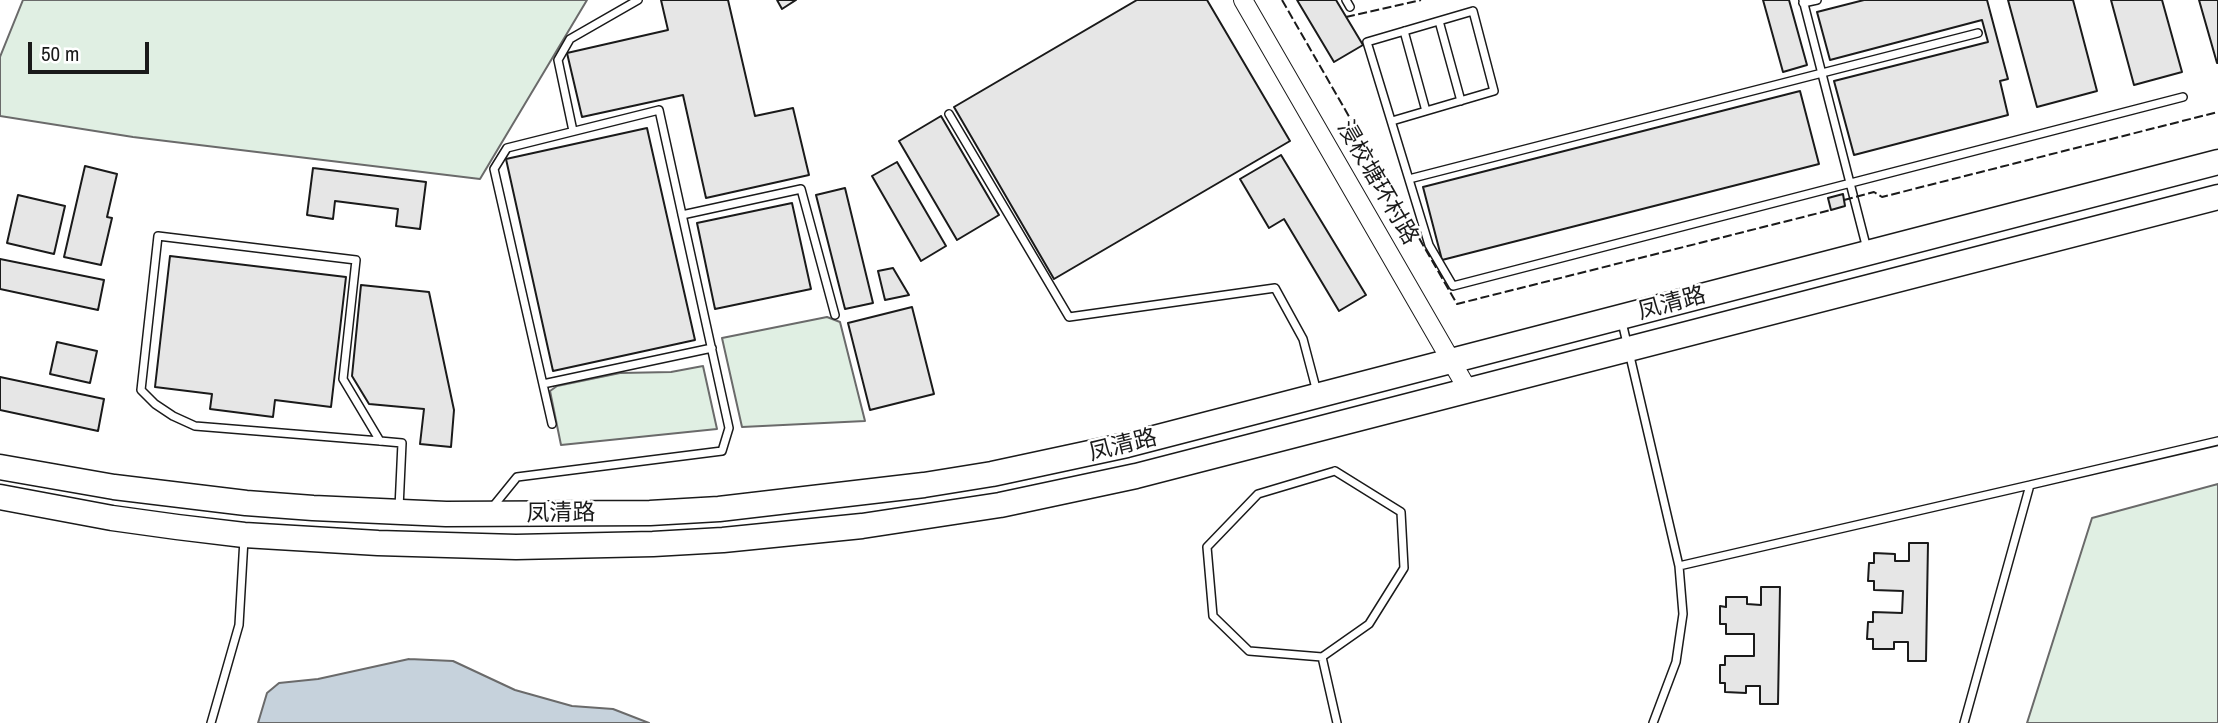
<!DOCTYPE html>
<meta charset="utf-8">
<style>
body{margin:0}
#map{position:relative;width:2218px;height:723px;overflow:hidden;background:#fff;font-family:"Archivo Narrow",sans-serif}
canvas{display:block}
.scale{position:absolute;left:28px;top:42px;width:121px;height:32px;box-sizing:border-box;border:4px solid #1a1a1a;border-top:0;padding-left:9px;font-size:21px;line-height:24px;white-space:nowrap;color:#1a1a1a;-webkit-text-stroke:5px #fff;paint-order:stroke}
</style>
<div id="map">
<canvas width="2218" height="723"></canvas>
<div class="scale">50 m</div>
</div>
<script>
const ctx = document.querySelector('canvas').getContext('2d');
ctx.lineJoin = 'round';
function fillPath(path, color) { ctx.fillStyle = color; ctx.fill(path, 'evenodd'); }
const poly = rows => new Path2D(rows.map(r => 'M' + r).join(''));
function strokePath(path, color, width, dash) { ctx.strokeStyle = color; ctx.lineWidth = width; ctx.lineCap = dash ? 'butt' : 'round'; ctx.setLineDash(dash || []); ctx.stroke(path); }
function drawText(font, color, halo, rows, align = 'center') {
  ctx.font = font + ' "Archivo Narrow","Noto Sans SC",sans-serif'; ctx.lineWidth = 5; ctx.setLineDash([]); ctx.textBaseline = 'middle'; ctx.strokeStyle = halo; ctx.fillStyle = color; for (const [text, x, y, turn = 0] of rows) {
    ctx.save(); ctx.translate(x, y); ctx.rotate((+turn || 0) * Math.PI / 180); ctx.textAlign = isNaN(turn) ? turn : align; if (halo) ctx.strokeText(text, 0, 0); ctx.fillText(text, 0, 0); ctx.restore();
  }
}
const green = poly([
 [23,0,587,0,480,179,133,137,0,116,0,57,23,0],
 [827,317,840,322,865,421,742,427,722,338,827,317],
 [703,366,717,429,561,445,550,391,557,386,620,373,671,372,703,366],
 [2218,484,2218,723,2027,723,2092,518,2218,484]
]);
fillPath(green, '#e0efe3');
strokePath(green, '#6a6a6a', 2);
const water = poly([
 [409,659,453,661,515,690,572,706,613,709,649,723,258,723,267,693,279,683,318,679,409,659]
]);
fillPath(water, '#c6d2dc');
strokePath(water, '#6a6a6a', 2);
const building = poly([
 [661,0,728,0,755,116,793,108,809,175,706,198,683,95,582,117,567,53,668,30,661,0],
 [777,0,796,0,782,9,777,0],
 [1137,0,1207,0,1290,141,1054,279,954,107,1137,0],
 [1297,0,1336,0,1363,45,1334,62,1297,0],
 [1763,0,1789,0,1807,65,1783,72,1763,0],
 [1864,0,1987,0,2008,79,2000,81,2008,115,1854,155,1834,81,1988,42,1982,20,1830,60,1817,12,1864,0],
 [2008,0,2073,0,2097,91,2037,107,2008,0],
 [2111,0,2162,0,2182,72,2134,85,2111,0],
 [2199,0,2218,0,2218,63,2217,63,2199,0],
 [1800,91,1819,164,1442,260,1423,187,1800,91],
 [941,116,999,215,957,240,899,141,941,116],
 [647,128,695,340,553,371,506,159,647,128],
 [1281,155,1366,295,1339,311,1284,219,1269,228,1240,179,1281,155],
 [897,162,946,246,921,261,872,176,897,162],
 [85,166,117,174,107,217,112,218,101,265,64,257,85,166],
 [313,168,426,182,420,229,396,226,398,209,335,201,333,219,307,215,313,168],
 [845,188,873,303,845,309,816,195,845,188],
 [1843,194,1845,206,1831,210,1828,198,1843,194],
 [18,195,65,206,54,254,7,243,18,195],
 [792,203,811,289,715,309,697,223,792,203],
 [170,256,346,277,331,407,275,400,273,417,210,409,212,394,155,387,170,256],
 [0,259,104,280,98,310,0,289,0,259],
 [893,268,909,295,885,300,878,271,893,268],
 [361,285,429,292,454,410,451,447,420,444,424,409,369,404,352,376,361,285],
 [912,307,934,394,870,410,848,323,912,307],
 [57,342,97,351,90,383,50,374,57,342],
 [0,377,104,399,98,431,0,410,0,377],
 [1909,543,1928,543,1926,661,1908,661,1908,642,1894,642,1894,649,1873,649,1873,639,1867,639,1868,622,1873,622,1873,612,1902,613,1903,591,1874,590,1874,581,1868,581,1869,563,1874,563,1874,553,1895,554,1895,561,1909,561,1909,543],
 [1761,587,1780,587,1778,704,1760,704,1760,686,1746,686,1746,693,1725,692,1725,683,1720,683,1720,665,1725,665,1725,656,1754,656,1754,634,1726,634,1726,624,1720,624,1720,606,1726,607,1726,597,1747,597,1747,604,1761,605,1761,587]
]);
fillPath(building, '#e6e6e6');
strokePath(building, '#1a1a1a', 2);
const service = poly([
 [1346,0,1350,7],
 [1803,0,1867,249],
 [1803,3,1817,0],
 [1439,21,1461,101],
 [1404,31,1426,111],
 [949,114,1069,317,1275,288,1303,339,1317,392],
 [1392,121,1494,91,1473,11,1367,42,1429,245,1453,286,2183,97],
 [573,131,558,60,570,39,638,0],
 [1409,179,1978,33],
 [682,215,801,189,835,315],
 [1622,322,1679,566,1683,614,1676,662,1653,723],
 [543,384,712,348],
 [380,441,343,379,356,260,158,236,141,390,155,404,173,416,195,426,380,441,402,443,399,508],
 [1335,471,1401,512,1404,568,1369,624,1322,657,1249,651,1213,616,1207,547,1258,494,1335,471],
 [2030,485,2218,441],
 [491,509,517,477,722,451,729,428,659,110,507,148,494,169,552,424],
 [1679,566,2030,485,1964,723],
 [1322,657,1337,723],
 [211,723,239,625,244,539]
]);
const tertiary = poly([
 [1243,0,1468,390]
]);
const trunk = poly([
 [0,467,114,487,246,503,313,508,446,514,650,513,719,509,924,485,992,474,1127,445,2218,162],
 [0,497,112,518,177,527,244,535,378,543,516,547,653,544,723,540,862,526,1000,505,1136,476,2218,197]
]);
strokePath(service, '#1a1a1a', 10);
strokePath(tertiary, '#1a1a1a', 20);
strokePath(trunk, '#1a1a1a', 27);
strokePath(service, '#fff', 7);
strokePath(tertiary, '#fff', 18);
strokePath(trunk, '#fff', 24);
strokePath(poly([
 [1282,0,1457,304,1831,210],
 [1346,17,1421,0],
 [1844,200,1874,192,1882,197,2218,112]
]), '#1a1a1a', 2, [9, 3.5]);
drawText('23px', '#1a1a1a', '#fff', [
 ["浸校塘环村路",1377,183,60],
 ["凤清路",1672,304,-15],
 ["凤清路",1123,446,-14],
 ["凤清路",561,514,-1]
]);
</script>
